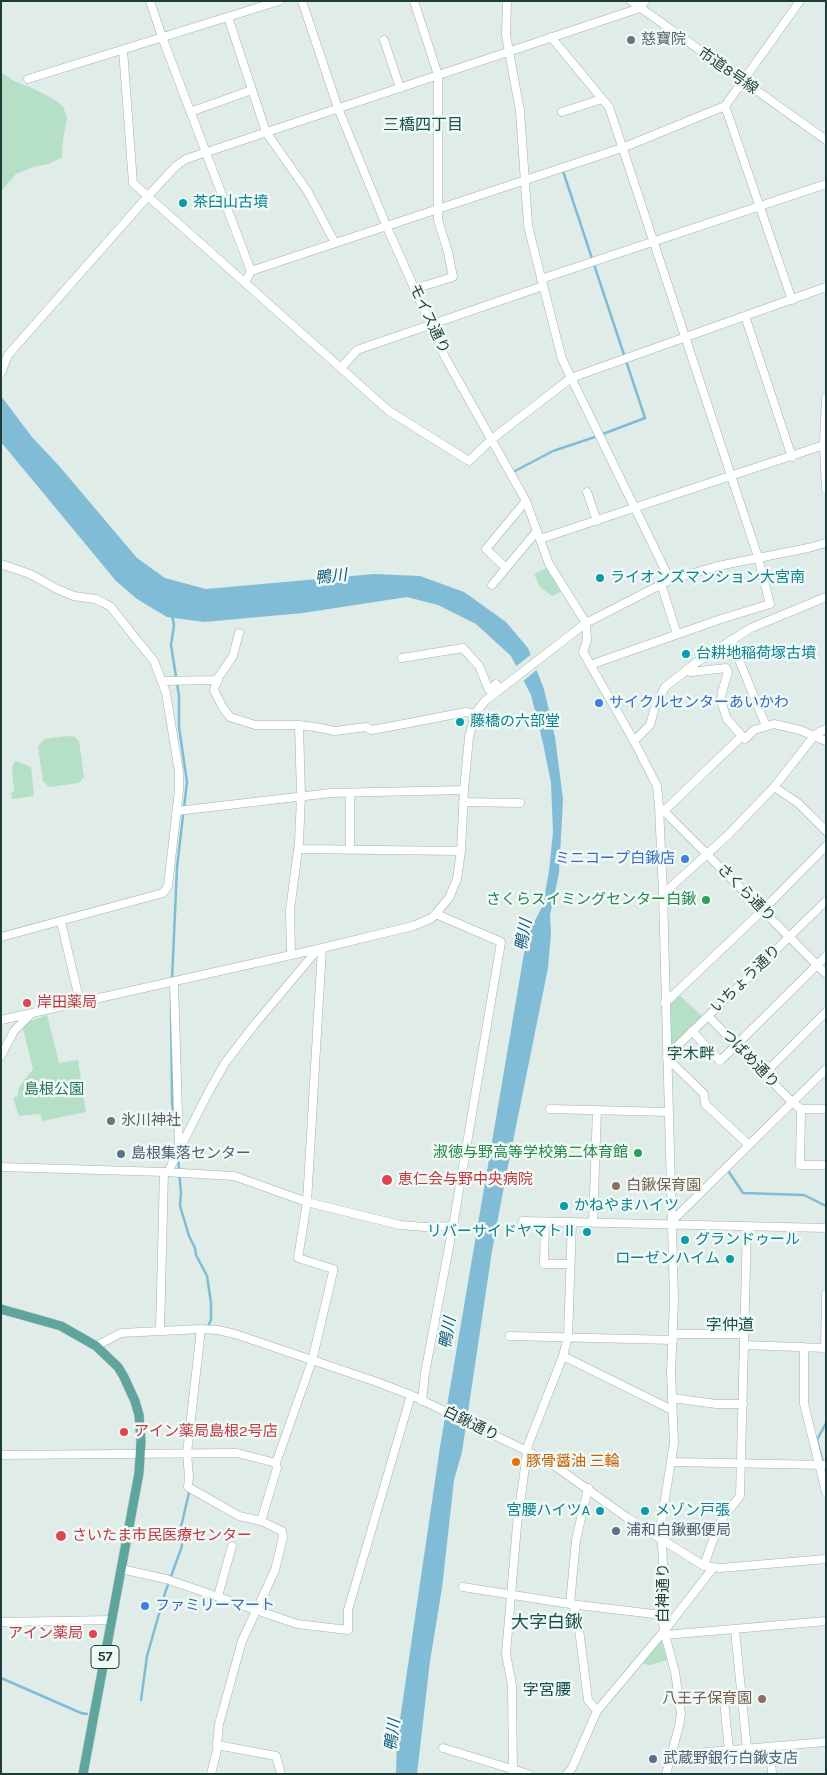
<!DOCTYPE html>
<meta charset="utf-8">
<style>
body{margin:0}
#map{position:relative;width:827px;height:1775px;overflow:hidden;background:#dfece8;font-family:Karla,sans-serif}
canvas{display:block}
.frame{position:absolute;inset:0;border:2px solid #1e3d39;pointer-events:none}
</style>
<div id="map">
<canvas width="827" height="1775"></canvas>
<div class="frame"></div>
</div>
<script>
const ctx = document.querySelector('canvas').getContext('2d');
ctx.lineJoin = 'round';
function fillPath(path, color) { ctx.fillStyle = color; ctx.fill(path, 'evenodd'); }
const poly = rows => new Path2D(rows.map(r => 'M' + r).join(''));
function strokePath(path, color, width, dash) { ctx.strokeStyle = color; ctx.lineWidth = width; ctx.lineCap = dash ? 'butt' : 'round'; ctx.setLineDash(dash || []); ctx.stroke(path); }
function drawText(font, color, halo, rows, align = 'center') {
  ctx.font = font + ' Karla,"Noto Sans JP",sans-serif'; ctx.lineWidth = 5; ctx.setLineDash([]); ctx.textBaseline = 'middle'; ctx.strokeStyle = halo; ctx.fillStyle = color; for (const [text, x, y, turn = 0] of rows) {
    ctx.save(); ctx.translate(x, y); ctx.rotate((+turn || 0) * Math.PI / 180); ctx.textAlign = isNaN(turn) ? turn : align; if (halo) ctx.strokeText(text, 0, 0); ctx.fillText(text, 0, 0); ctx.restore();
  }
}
fillPath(poly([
 [1,72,14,81,32,88,53,99,63,106,67,118,63,140,62,157,49,164,33,167,16,174,1,191],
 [548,567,562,591,552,596,540,587,534,574],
 [67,736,75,737,79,741,84,777,79,783,49,787,43,781,38,746,45,739],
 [15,761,31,767,34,796,12,799,11,793,14,792,12,768],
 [679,995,703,1017,675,1045,670,1043,669,1003],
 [47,1015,59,1063,78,1060,86,1112,42,1121,40,1114,19,1116,13,1098,18,1096,19,1087,33,1069,23,1029,28,1022],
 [661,1640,667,1660,650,1665,643,1664]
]), '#b5dfc7');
fillPath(poly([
 [1,396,32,437,60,467,137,558,165,578,206,589,374,574,420,576,464,592,506,622,528,648,544,689,555,737,563,799,559,873,550,915,551,933,548,968,505,1181,492,1251,462,1452,454,1480,442,1588,430,1661,417,1774,396,1774,397,1740,440,1447,527,936,543,905,549,871,553,832,551,783,543,743,531,695,511,656,476,624,438,605,407,597,303,613,204,622,167,617,137,599,116,581,1,442]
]), '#81bcd6');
fillPath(poly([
 [533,653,539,668,522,682,514,668],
 [445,1405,470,1417,468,1429,443,1418]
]), '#dfece8');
strokePath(poly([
 [515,471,553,451,595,437,645,418,563,171],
 [172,980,177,867,187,782,179,727,179,696,171,645,174,625,172,615],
 [171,995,172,1102,175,1132],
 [178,1157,181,1194,180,1206,189,1236,195,1248,196,1255,207,1276,211,1303,211,1320,203,1336],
 [729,1172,743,1193,804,1195,826,1206],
 [826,1423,817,1440,826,1474],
 [1,1678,81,1713,87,1714],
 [141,1700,147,1656,165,1593,182,1546,181,1527,192,1480]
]), '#81bcd6', 2.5);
const minor = poly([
 [150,1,162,37,251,271],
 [302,1,338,108,386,225,445,357,526,501,549,564,586,623,587,640,583,652,634,741,657,786,659,806,663,894,674,1299,671,1372,674,1443,661,1523,663,1565,662,1615,664,1631,675,1672,681,1714,679,1726,666,1774],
 [414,1,438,75,438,220,448,252,453,277,414,289],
 [507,1,506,35,520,111,528,225,531,238,562,359,670,580],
 [631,1,826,140],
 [228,17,266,132,308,192,335,243],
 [551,37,609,107,758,557,770,604,721,619,590,665],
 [384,40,400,88],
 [123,50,133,183,389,411,469,461,492,439,571,378,826,287],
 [28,79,279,1],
 [725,106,792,300],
 [190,112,252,90],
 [562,112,602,99],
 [541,279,826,184],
 [245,283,251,271,622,148,725,106,800,1],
 [745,316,792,457],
 [341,368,357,350,543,286],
 [1,373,8,355,148,196,176,166,186,159,640,8,645,1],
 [826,398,824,445,826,489],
 [587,492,597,521],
 [540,539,824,445],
 [1,564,30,574,57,589,74,596,95,599,104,603,111,607,136,639,154,661,166,693,179,772,179,790,168,886,163,893,1,937],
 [506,568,486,549,526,501],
 [661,584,677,634],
 [492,585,537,531],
 [239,633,233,656,218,678,214,690,223,708,230,717,255,725,299,725,315,727,335,731,366,727,371,730,383,728,466,712,475,714],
 [731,640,766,726],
 [402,658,463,648,479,666,489,690,496,684],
 [686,670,691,672,726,668,728,672,722,692,721,701,727,719,742,736],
 [162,681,218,680],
 [634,741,650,725,655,707,665,687,697,662,751,628,826,597],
 [774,787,798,803,826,831],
 [463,802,520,803],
 [659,806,826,974],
 [177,811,331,793,464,790],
 [664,811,742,736,745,739,754,730,774,724,800,730,826,741],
 [299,849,461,851],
 [350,850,350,793],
 [663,894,728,835,774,787,815,735,819,732,826,729],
 [61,922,80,1002],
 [291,955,290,910,299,842,301,796,299,725],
 [174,982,179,1147],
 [665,1003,763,910,826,846],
 [708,1016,792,1102,801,1109,826,1109],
 [1,1020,318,949,413,926,432,918,449,898,457,879,461,851,464,790,469,737,475,714,485,701,586,623,670,580,718,566,808,548,826,543],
 [692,1031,720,1061,826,956],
 [1,1056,14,1031,30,1015],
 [667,1056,826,901],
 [667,1058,704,1094,705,1104,749,1145],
 [764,1074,826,1012],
 [550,1109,669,1112],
 [801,1109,800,1165,826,1165],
 [1,1167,164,1172,234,1176,307,1202,400,1225,425,1227,453,1226],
 [168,1172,208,1093,225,1063,255,1024,318,949],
 [523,1221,826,1228],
 [672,1221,826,1069],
 [545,1222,544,1264,570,1264],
 [593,1223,597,1110],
 [201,1329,187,1453,189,1477,188,1487,239,1516,261,1521],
 [160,1330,164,1172],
 [673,1334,744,1334],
 [510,1336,673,1340],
 [744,1345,826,1348],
 [96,1346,121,1333,201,1329,218,1330,235,1334,374,1381,411,1395,527,1451,558,1468,626,1517,704,1566,720,1568,826,1559],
 [804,1347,804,1404,826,1492],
 [825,1348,826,1294],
 [563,1356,672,1410],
 [672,1398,716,1404,743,1404],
 [422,1401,425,1373,453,1226,501,942,436,914],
 [1,1455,237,1453,276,1463],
 [672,1462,826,1465],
 [704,1566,711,1545,722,1519,740,1496,747,1226],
 [121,1569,166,1579,297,1624,348,1630,348,1610,411,1395],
 [463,1587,570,1604,662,1615],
 [218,1596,232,1546],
 [570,1604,576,1540,588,1488],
 [573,1604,578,1621,588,1700,597,1711],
 [1,1622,112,1620],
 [735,1630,747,1749],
 [665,1635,826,1621],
 [724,1701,729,1750],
 [770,1747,772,1774],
 [443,1748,528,1774],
 [672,1755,826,1742],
 [211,1774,217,1750],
 [281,1774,276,1756,217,1745,219,1724,242,1641,275,1570,283,1537,282,1531,261,1521,277,1468,276,1463,312,1361,333,1272,333,1269,298,1258,307,1202,322,948],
 [513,1774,512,1685,506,1654,517,1525,528,1445,563,1356,568,1337,572,1222],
 [567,1774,572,1768,597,1711,664,1631,713,1568]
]);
const major = poly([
 [1,1309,61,1326,96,1346,118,1367,124,1377,135,1401,139,1415,141,1441,139,1473,83,1774]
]);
strokePath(minor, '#a1b4b0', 9);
strokePath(major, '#c0c9c8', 10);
strokePath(minor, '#fff', 8);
strokePath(major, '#5fa59e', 9);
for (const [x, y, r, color] of [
 [631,40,5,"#6b7280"],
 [183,203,5,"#0f9aa8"],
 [600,578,5,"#0f9aa8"],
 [686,654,5,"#0f9aa8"],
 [599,703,5,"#3f7fe0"],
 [460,722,5,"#0f9aa8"],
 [685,859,5,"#3f7fe0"],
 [706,900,5,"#2e9e5b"],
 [27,1003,5,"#e0444e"],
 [111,1121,5,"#6b7280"],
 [638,1153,5,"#2e9e5b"],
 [121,1154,5,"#5c6f8a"],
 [387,1180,6,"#e0444e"],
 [616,1186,5,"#8d6e63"],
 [564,1206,5,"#0f9aa8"],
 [587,1232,5,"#0f9aa8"],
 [685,1240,5,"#0f9aa8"],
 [730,1259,5,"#0f9aa8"],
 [124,1432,5,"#e0444e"],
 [516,1462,5,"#e8710a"],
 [600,1511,5,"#0f9aa8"],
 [645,1511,5,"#0f9aa8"],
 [616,1531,5,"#5c6f8a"],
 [61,1536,6,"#e0444e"],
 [145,1606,5,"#3f7fe0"],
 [93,1634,5,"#e0444e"],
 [762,1699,5,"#8d6e63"],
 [653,1759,5,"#5c6f8a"]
]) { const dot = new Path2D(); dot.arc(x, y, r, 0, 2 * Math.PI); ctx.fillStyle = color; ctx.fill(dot); strokePath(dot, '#eff8f5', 2); }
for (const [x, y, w] of [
 [105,1657,28]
]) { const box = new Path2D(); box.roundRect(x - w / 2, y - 11.5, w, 23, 4); ctx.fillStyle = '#eff8f5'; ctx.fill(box); strokePath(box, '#1e3d39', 1); }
drawText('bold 14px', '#1e3d39', null, [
 ["57",105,1657]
]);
drawText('15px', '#5b616d', '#eff8f5', [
 ["慈寶院",641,40],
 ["氷川神社",121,1121]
], 'left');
drawText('15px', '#1e3d39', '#eff8f5', [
 ["市道8号線",728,71,35],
 ["モイス通り",429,319,65],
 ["さくら通り",746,893,45],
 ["いちょう通り",746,979,-44],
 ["つばめ通り",750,1059,46],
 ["白鍬通り",471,1424,26],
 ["白神通り",664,1593,-90]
]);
drawText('15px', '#0d838f', '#eff8f5', [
 ["茶臼山古墳",193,203],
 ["ライオンズマンション大宮南",610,578],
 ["台耕地稲荷塚古墳",696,654],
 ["藤橋の六部堂",470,722],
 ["かねやまハイツ",574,1206],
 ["リバーサイドヤマトⅡ",577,1232,"right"],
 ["グランドゥール",695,1240],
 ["ローゼンハイム",720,1259,"right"],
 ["宮腰ハイツA",590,1511,"right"],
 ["メゾン戸張",655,1511]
], 'left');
drawText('15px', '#366cbe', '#eff8f5', [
 ["サイクルセンターあいかわ",609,703],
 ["ミニコープ白鍬店",675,859,"right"],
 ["ファミリーマート",155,1606]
], 'left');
drawText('15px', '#27864d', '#eff8f5', [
 ["さくらスイミングセンター白鍬",696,900],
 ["淑徳与野高等学校第二体育館",628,1153]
], 'right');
drawText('15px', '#be3a42', '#eff8f5', [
 ["岸田薬局",37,1003],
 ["恵仁会与野中央病院",398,1180],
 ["アイン薬局島根2号店",134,1432],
 ["さいたま市民医療センター",72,1536],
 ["アイン薬局",83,1634,"right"]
], 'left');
drawText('15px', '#257751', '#eff8f5', [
 ["島根公園",54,1090]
]);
drawText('15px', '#4e5e75', '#eff8f5', [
 ["島根集落センター",131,1154],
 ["浦和白鍬郵便局",626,1531],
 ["武蔵野銀行白鍬支店",663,1759]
], 'left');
drawText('15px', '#785e54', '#eff8f5', [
 ["白鍬保育園",626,1186],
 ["八王子保育園",752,1699,"right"]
], 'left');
drawText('15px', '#c56008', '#eff8f5', [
 ["豚骨醤油 三輪",526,1462]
], 'left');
drawText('16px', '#19504b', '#eff8f5', [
 ["三橋四丁目",423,125],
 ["字木畔",691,1054],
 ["字仲道",730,1325],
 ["字宮腰",547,1690]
]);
drawText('italic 16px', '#145c7d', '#eff8f5', [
 ["鴨川",331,577,-6],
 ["鴨川",524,935,-80],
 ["鴨川",448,1333,-80],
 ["鴨川",393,1735,-83]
]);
drawText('18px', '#19504b', '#eff8f5', [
 ["大字白鍬",547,1623]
]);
</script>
